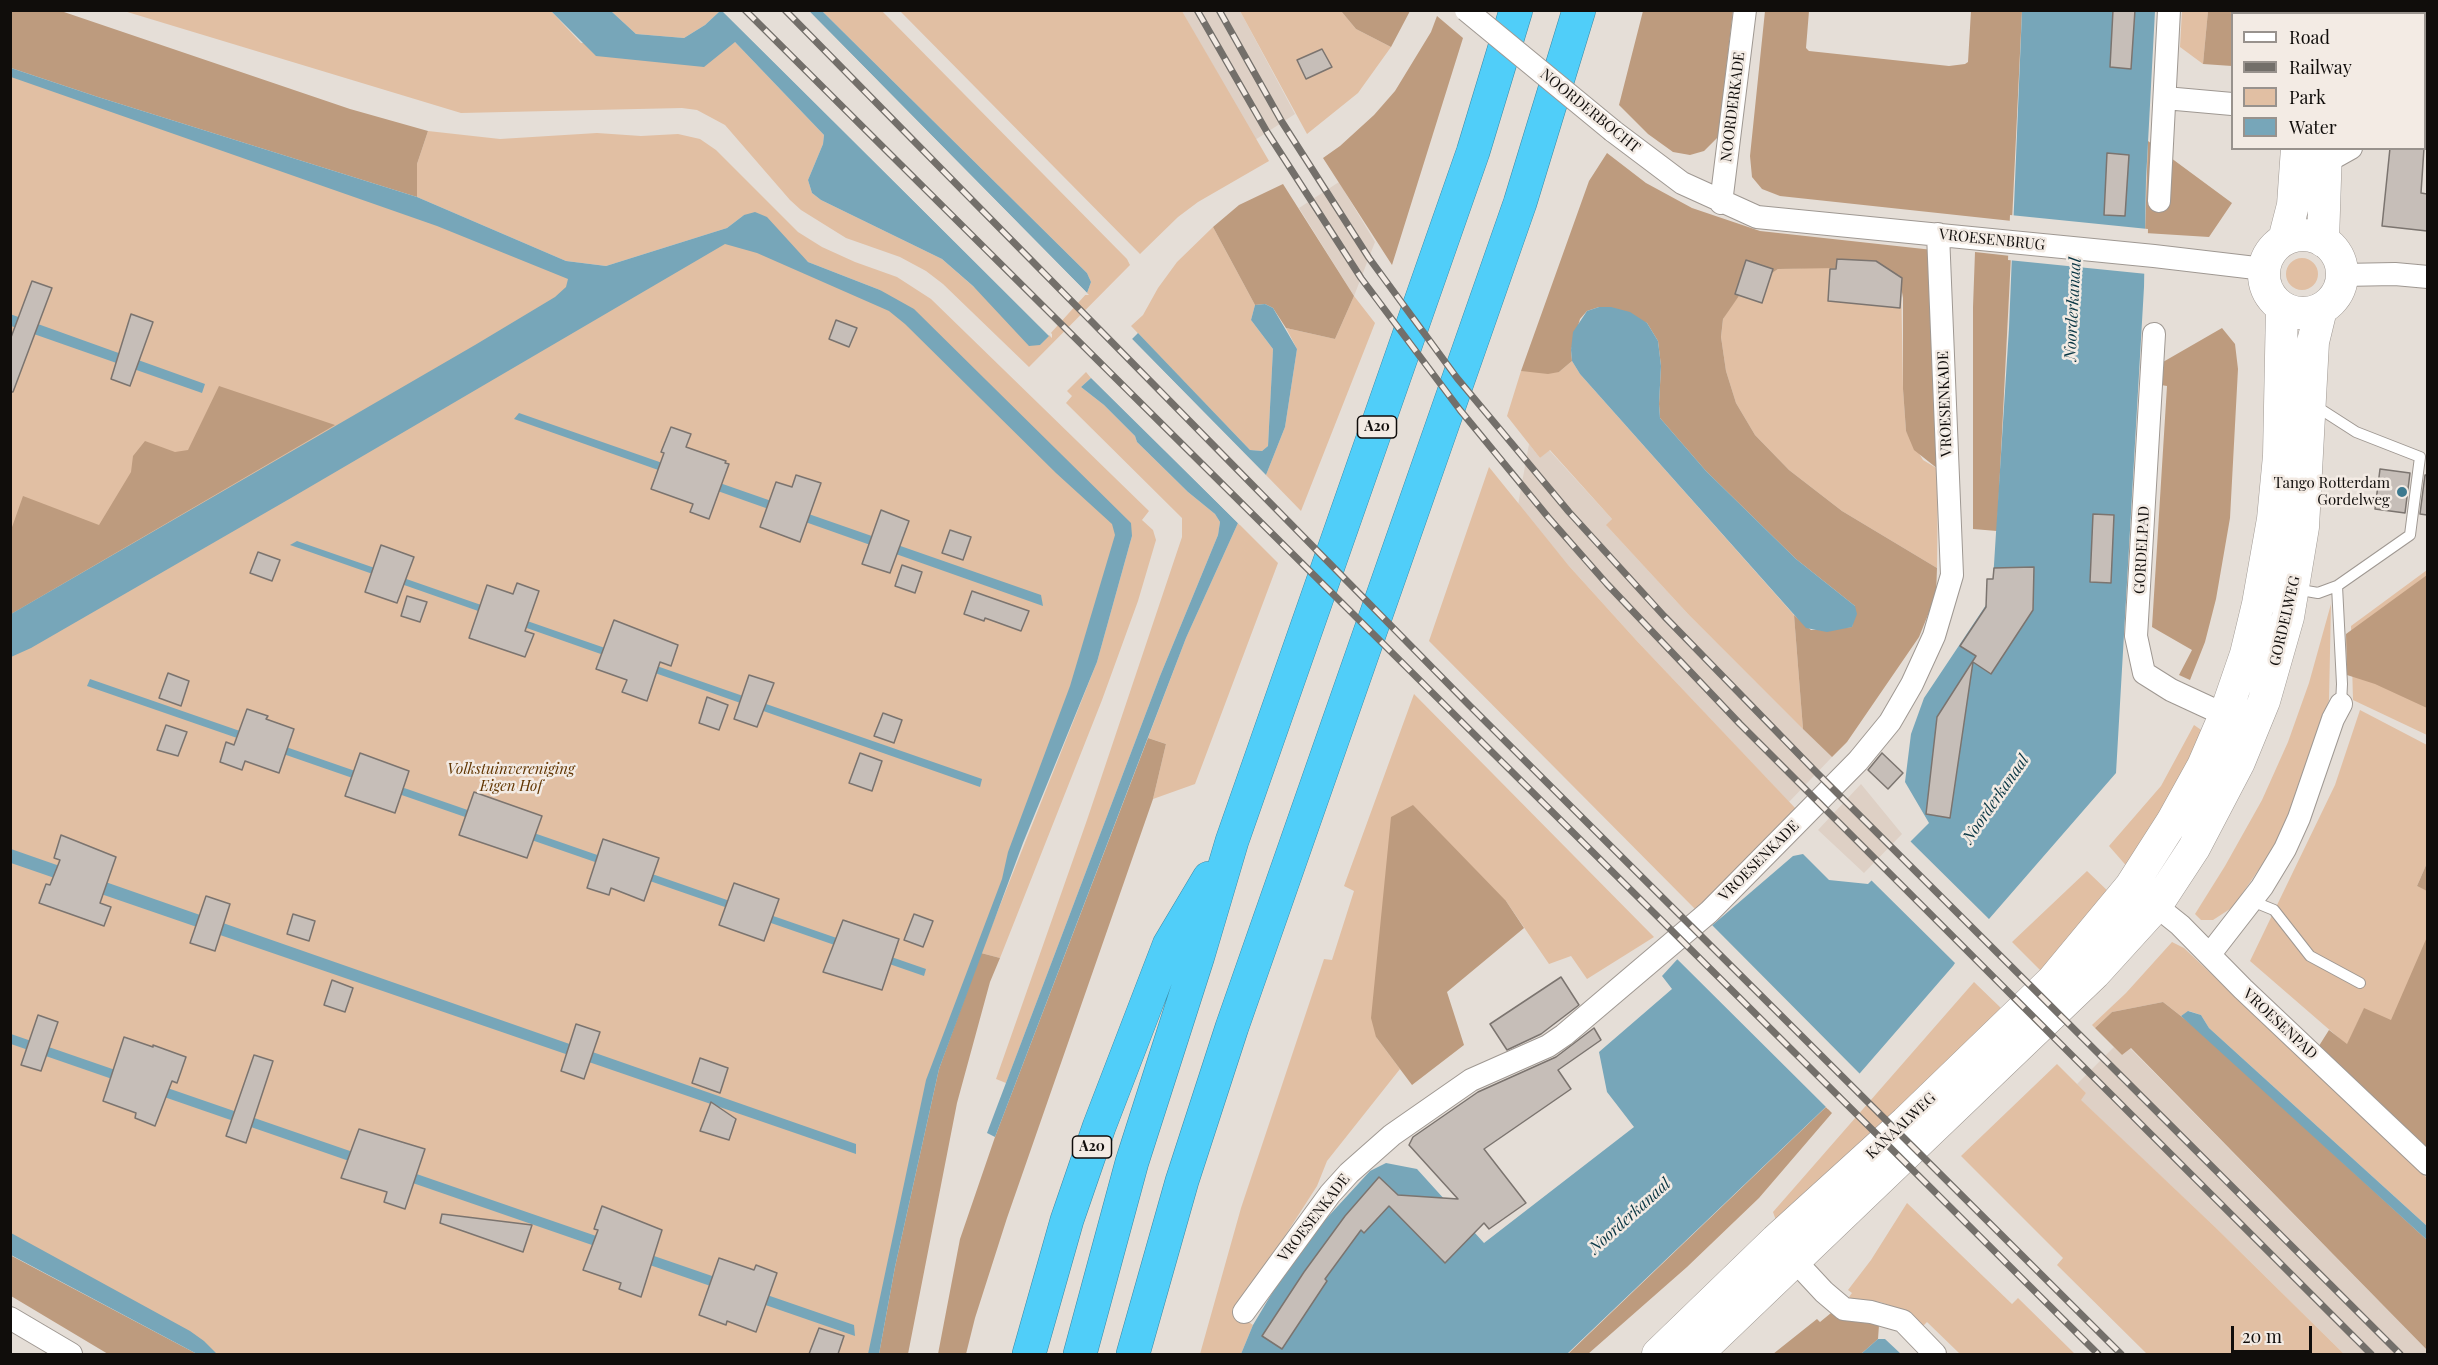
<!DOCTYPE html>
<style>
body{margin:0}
#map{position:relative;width:2438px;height:1365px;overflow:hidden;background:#e5ded7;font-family:"Playfair Display",serif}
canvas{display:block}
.frame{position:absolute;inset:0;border:12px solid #100d0b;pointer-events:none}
.legend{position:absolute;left:2231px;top:12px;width:195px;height:138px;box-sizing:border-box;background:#f3ebe4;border:2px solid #98928d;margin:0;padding:8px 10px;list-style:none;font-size:18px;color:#100d0b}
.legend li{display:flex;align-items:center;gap:12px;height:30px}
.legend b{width:30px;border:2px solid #98928d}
.scale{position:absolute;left:2231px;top:1326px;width:81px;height:27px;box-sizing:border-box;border:3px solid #100d0b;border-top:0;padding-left:8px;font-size:18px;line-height:21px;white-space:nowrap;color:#100d0b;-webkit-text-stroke:4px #f3ebe4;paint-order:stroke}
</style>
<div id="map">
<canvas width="2438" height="1365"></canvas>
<div class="frame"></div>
<ul class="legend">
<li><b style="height:8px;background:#fff"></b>Road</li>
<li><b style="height:8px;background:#736f6a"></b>Railway</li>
<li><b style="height:16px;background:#e1bfa3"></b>Park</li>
<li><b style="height:16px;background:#77a6b9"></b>Water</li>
</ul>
<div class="scale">20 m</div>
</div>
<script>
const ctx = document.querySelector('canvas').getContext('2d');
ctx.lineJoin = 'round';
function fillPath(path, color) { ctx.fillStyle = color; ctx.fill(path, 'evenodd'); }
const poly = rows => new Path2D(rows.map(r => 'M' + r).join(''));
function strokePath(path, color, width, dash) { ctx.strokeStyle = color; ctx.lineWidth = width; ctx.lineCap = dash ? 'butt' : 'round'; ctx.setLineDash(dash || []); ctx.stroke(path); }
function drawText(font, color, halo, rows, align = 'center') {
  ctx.font = font + ' "Playfair Display",serif'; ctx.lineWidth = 5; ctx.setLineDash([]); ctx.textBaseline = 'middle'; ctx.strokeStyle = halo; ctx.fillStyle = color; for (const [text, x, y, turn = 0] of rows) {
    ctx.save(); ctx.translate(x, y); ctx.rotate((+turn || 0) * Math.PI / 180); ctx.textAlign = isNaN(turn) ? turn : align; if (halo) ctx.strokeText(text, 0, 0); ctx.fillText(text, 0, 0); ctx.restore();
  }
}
fillPath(poly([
 [1182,11,1240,11,1295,114,1255,140],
 [1339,182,1375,242,1354,296,1299,208],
 [1529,444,1540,458,1549,450,1612,519,1607,526,1689,615,1832,757,1789,802,1636,640,1569,566,1518,505],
 [1861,784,1902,834,1864,873,1818,830],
 [2114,1047,2122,1055,2130,1048,2427,1350,2427,1354,2344,1354,2215,1227,2080,1100,2086,1093,2077,1084]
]), '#ded0c5');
fillPath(poly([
 [124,11,551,11,581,43,735,42,824,135,823,144,808,180,812,193,821,200,942,259,1040,345,1087,293,1091,282,1087,273,822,11,882,11,1127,259,1130,265,1029,367,943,284,926,271,900,257,846,238,801,210,790,200,725,125,697,110,682,108,461,113],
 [611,11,720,11,705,25,684,38,636,34],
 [900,11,1182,11,1269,161,1198,202,1178,217,1140,254],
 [1240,11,1341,11,1356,29,1391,47,1358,93,1307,134],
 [2182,11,2208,11,2203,64,2180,47],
 [11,71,601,284,743,228,798,262,897,307,1120,525,1122,550,934,1073,875,1354,208,1354,11,1239],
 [428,131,500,139,597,133,641,136,678,134,700,139,716,150,798,232,822,247,855,262,897,277,931,299,1149,511,1142,520,1153,530,1156,540,1138,601,1102,700,1000,958,981,953,1097,662,1132,536,880,290,808,262,744,215,727,228,606,266,566,261,417,197,417,164],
 [1213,227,1255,305,1251,320,1273,349,1268,446,1262,451,1250,450,1131,326,1143,315,1158,288,1177,262],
 '2286 274a16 16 0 1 1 32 0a16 16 0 1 1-32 0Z',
 [1804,268,1837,268,1899,275,1901,278,1903,389,1906,431,1923,460,1938,469,1937,568,1842,511,1789,470,1755,435,1736,403,1726,371,1721,337,1723,319,1728,310,1741,293,1757,281,1778,269],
 [1354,296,1375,323,1301,511,1266,475,1285,427,1297,349,1286,328,1335,339],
 [1572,361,1580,374,1794,615,1803,729,1689,615,1606,525,1612,519,1550,450,1540,458,1507,416,1521,371,1559,372],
 [1086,372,1091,378,1081,387,1104,405,1135,436,1137,442,1188,492,1215,514,1220,522,1218,535,1160,676,1006,1083,996,1079,1087,820,1182,537,1182,518,1066,403,1072,396,1067,391],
 [1489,467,1569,566,1636,640,1797,810,1697,911,1429,641],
 [1238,523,1278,563,1195,784,1153,799,1166,744,1148,738,1186,638],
 [2427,570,2427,735,2353,700,2351,626],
 [2331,604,2329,700,2302,790,2277,843,2233,907,2213,920,2201,920,2195,914,2225,866,2262,800,2288,742,2309,683],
 [1414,694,1654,937,1587,979,1571,956,1549,964,1506,901,1376,1037,1400,1069,1327,1161,1317,1186,1238,1309,1240,1316,1253,1325,1241,1354,1200,1354,1241,1208,1324,959,1332,960,1354,891,1344,886],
 [2360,710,2427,745,2427,863,2417,886,2428,891,2427,1141,2364,1009,2347,1045,2250,961,2335,785],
 [2194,725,2210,736,2130,870,2109,846,2161,786],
 [2087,871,2112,895,2043,973,2012,942],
 [2172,942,2184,948,2427,1178,2427,1226,2209,1028,2201,1015,2189,1011,2181,1016,2163,1002,2112,1012,2095,1028,2092,1025,2126,993],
 [1974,982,2002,1009,1778,1226,1773,1212],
 [2057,1064,2086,1093,2081,1100,2215,1227,2344,1354,2147,1354,2057,1265,2063,1258,1961,1156],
 [1907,1203,2012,1304,2018,1298,2075,1354,1960,1354,1927,1322,1921,1328,1901,1309,1880,1302,1851,1299,1849,1297,1852,1293,1848,1290,1871,1260]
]), '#e1bfa3');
fillPath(poly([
 [11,11,61,11,350,109,428,131,417,164,417,197,98,97,11,68],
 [1341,11,1410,11,1391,47,1356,29],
 [1643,11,1733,11,1718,137,1704,151,1690,155,1673,152,1648,134,1619,105],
 [1765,11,1809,11,1806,48,1809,51,1949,66,1965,64,1968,62,1971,11,2022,11,2012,221,1780,196,1762,189,1752,177,1750,156],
 [2208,11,2208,10,2269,11,2269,13,2232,14,2232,66,2203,64],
 [1437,16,1463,38,1392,265,1323,158,1340,146,1374,115,1395,91,1431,32],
 [2148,141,2232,203,2209,237,2145,233],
 [1607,153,1646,183,1692,208,1760,231,1933,250,1938,469,1914,450,1906,431,1903,389,1903,298,1899,275,1837,268,1778,269,1741,293,1723,319,1721,337,1726,371,1736,403,1755,435,1789,470,1842,511,1937,568,1936,595,1919,637,1847,742,1832,757,1803,729,1794,615,1811,630,1852,627,1855,606,1796,559,1706,471,1660,418,1659,404,1661,366,1658,341,1647,323,1599,307,1587,311,1580,319,1571,350,1572,361,1559,372,1548,374,1521,371,1589,181],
 [1283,184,1354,296,1335,339,1286,328,1273,308,1265,304,1255,305,1213,227,1239,205],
 [1975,252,2011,256,1997,531,1973,529,1973,307],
 [2222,328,2235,344,2238,369,2230,518,2216,599,2205,642,2190,680,2179,675,2192,650,2152,627,2167,386,2161,385,2163,362],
 [219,386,335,425,11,614,11,530,23,496,99,525,131,472,133,456,145,441,175,452,188,450],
 [2427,575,2427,708,2375,684,2347,675,2346,634],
 [1148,738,1166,744,1153,799,1007,1218,975,1318,966,1354,938,1354,960,1239,995,1137],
 [1413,805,1506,901,1524,928,1447,992,1464,1045,1412,1085,1376,1037,1371,1018,1391,817],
 [2427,863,2427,891,2417,886],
 [2427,937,2427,1152,2317,1049,2329,1030,2347,1044,2364,1008,2391,1020],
 [981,953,1000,958,990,982,957,1103,908,1354,879,1354,895,1267,939,1069],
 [2163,1002,2200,1031,2427,1240,2427,1350,2131,1048,2122,1055,2095,1028,2112,1012],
 [1826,1107,1832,1113,1759,1198,1687,1267,1588,1354,1568,1354],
 [10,1255,178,1344,197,1354,108,1354,11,1296],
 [1831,1313,1842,1318,1879,1325,1878,1339,1861,1354,1773,1354,1817,1319,1820,1322]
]), '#bd9b7e');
fillPath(poly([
 [551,11,611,11,636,34,684,38,705,25,720,11,766,11,745,33,1049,336,1040,345,1029,346,973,286,942,259,821,200,812,193,808,180,823,144,824,135,735,42,704,67,596,56],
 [809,11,822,11,1087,273,1091,282,1087,293],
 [2022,11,2155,11,2146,180,2144,287,2116,773,1969,942,1953,966,1854,1080,1567,1354,1241,1354,1253,1325,1284,1273,1314,1232,1370,1171,1386,1163,1417,1169,1484,1243,1634,1127,1607,1092,1599,1052,1672,989,1662,976,1694,941,1793,856,1803,854,1829,880,1868,884,1929,823,1905,782,1911,734,1924,698,1992,596,2009,328],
 [11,68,98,97,417,197,566,261,606,266,727,228,744,215,755,212,767,217,808,262,880,290,914,309,1131,523,1132,536,1097,662,1023,843,939,1069,895,1267,879,1354,868,1354,926,1080,1002,879,1008,852,1070,686,1115,535,1112,524,1056,473,905,324,889,311,757,253,725,244,291,498,31,648,11,657,11,614,475,345,555,297,566,287,568,279,437,226,11,77],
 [1265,304,1273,308,1297,349,1285,427,1266,475,1132,339,1138,333,1250,450,1262,451,1268,446,1273,349,1251,320,1255,305],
 [1599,307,1611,307,1630,312,1647,323,1658,341,1661,366,1659,404,1660,418,1706,471,1796,559,1855,606,1857,614,1852,627,1827,632,1806,628,1580,374,1572,361,1571,350,1573,332,1587,311],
 [10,314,205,384,202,393,11,326],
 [1091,378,1238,523,1186,638,995,1137,987,1133,1160,676,1218,535,1220,522,1215,514,1188,492,1137,442,1135,436,1104,405,1081,387],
 [519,413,1041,595,1043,606,514,419],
 [297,541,982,779,980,787,290,545],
 [90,679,926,969,924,976,87,686],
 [11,849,856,1144,856,1154,11,863],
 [2188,1011,2201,1015,2209,1028,2427,1226,2427,1240,2181,1016],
 [11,1034,854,1325,855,1336,11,1044],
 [11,1233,190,1331,204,1341,217,1354,197,1354,11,1255],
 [1878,1339,1885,1339,1901,1354,1861,1354]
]), '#77a6b9');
fillPath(poly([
 [769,10,749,33,1052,334,1052,338,722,11],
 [806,10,809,11,1089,295,1085,295],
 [2010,215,2148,229,2147,274,2008,260],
 [1130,337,1268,478,1264,477,1185,397,1130,341],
 [1089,375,1093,375,1240,521,1240,525],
 [1908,839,1992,922,1957,965,1869,878],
 [1710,923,1862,1076,1828,1109,1675,957]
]), '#e5ded7');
const building = poly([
 [2113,10,2135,10,2131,69,2110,67,2113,10],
 [1322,49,1332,67,1306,79,1297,60,1322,49],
 [2390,148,2424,148,2421,193,2427,194,2427,231,2382,226,2390,148],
 [2107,153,2129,155,2125,216,2104,215,2107,153],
 [1837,259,1876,261,1902,278,1900,308,1828,301,1830,269,1836,269,1837,259],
 [1746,260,1773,269,1762,303,1735,294,1746,260],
 [32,281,52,288,13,392,10,392,10,340,32,281],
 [131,314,153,322,130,386,111,379,131,314],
 [836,320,857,328,849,347,829,339,836,320],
 [671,427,691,434,686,447,726,461,725,463,729,464,709,519,690,512,693,504,651,489,664,453,661,452,671,427],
 [2380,469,2410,473,2405,513,2375,509,2380,469],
 [796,475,821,483,800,542,760,527,776,482,792,487,796,475],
 [2425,475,2427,475,2427,515,2420,514,2425,475],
 [881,510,909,521,890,573,862,564,881,510],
 [2093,514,2114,515,2111,583,2090,582,2093,514],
 [950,530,971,537,963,560,942,553,950,530],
 [381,545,414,557,397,603,365,592,381,545],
 [258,552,280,560,272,581,250,573,258,552],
 [902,565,922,572,915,593,895,586,902,565],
 [2034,567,2033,610,1991,674,1973,662,1950,818,1926,814,1937,717,1976,656,1960,646,1986,607,1987,579,1993,579,1994,568,2034,567],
 [517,583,539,591,525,631,534,634,525,657,469,638,487,585,513,594,517,583],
 [972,591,1029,611,1021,631,985,618,984,621,964,614,972,591],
 [407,596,427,602,420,622,401,616,407,596],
 [614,620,678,645,671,666,660,662,647,701,622,692,627,680,596,669,614,620],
 [168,673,189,681,181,706,159,698,168,673],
 [749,675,774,683,757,727,734,719,749,675],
 [707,697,728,705,719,730,699,723,707,697],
 [247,709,268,716,266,719,294,729,279,773,245,761,242,770,220,762,226,742,234,745,247,709],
 [883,713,902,720,894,743,874,736,883,713],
 [166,725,187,732,178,756,157,750,166,725],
 [360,753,409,771,395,813,345,796,360,753],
 [860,753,882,761,872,791,849,783,860,753],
 [1882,753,1903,773,1888,789,1868,770,1882,753],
 [474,792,542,816,527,858,459,835,474,792],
 [61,835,116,857,100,903,111,907,104,926,39,903,46,884,50,885,60,860,54,858,61,835],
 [603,839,659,858,644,901,611,888,609,895,587,888,603,839],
 [734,883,779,899,764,941,719,925,734,883],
 [206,896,230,904,215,951,190,943,206,896],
 [293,914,315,921,309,941,287,934,293,914],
 [914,914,933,921,923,947,904,940,914,914],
 [843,920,899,939,882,990,823,972,843,920],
 [1561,977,1579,1005,1541,1034,1507,1050,1490,1024,1561,977],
 [332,980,353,988,345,1012,324,1005,332,980],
 [38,1015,58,1022,41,1071,21,1065,38,1015],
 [576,1024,600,1032,584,1079,561,1071,576,1024],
 [1594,1028,1601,1040,1558,1070,1571,1089,1484,1149,1526,1203,1489,1229,1484,1223,1445,1263,1389,1206,1364,1233,1361,1230,1325,1279,1327,1281,1282,1349,1262,1336,1304,1272,1345,1216,1379,1177,1398,1195,1458,1199,1409,1145,1413,1137,1478,1092,1556,1057,1594,1028],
 [124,1037,153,1047,153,1045,186,1057,177,1083,172,1081,155,1126,135,1118,136,1113,103,1101,124,1037],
 [254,1055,273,1061,246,1143,226,1136,254,1055],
 [700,1058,728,1068,720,1093,692,1083,700,1058],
 [711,1102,736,1119,729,1140,700,1131,711,1102],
 [359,1129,425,1149,405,1209,384,1202,387,1192,341,1178,359,1129],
 [602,1206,662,1230,641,1297,619,1289,621,1283,583,1270,598,1230,594,1229,602,1206],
 [442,1214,532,1225,523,1252,440,1223,442,1214],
 [719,1258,754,1270,756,1265,777,1273,756,1332,727,1321,726,1325,699,1315,719,1258],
 [819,1328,844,1336,838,1354,809,1354,819,1328]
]);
fillPath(building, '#c6beb8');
strokePath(building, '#7b746f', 1.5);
const lane = poly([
 [2337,586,2342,684,2341,704],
 [2295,589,2318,593,2337,586,2410,535,2420,457,2356,432,2314,405],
 [2252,901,2274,910,2310,956,2360,983]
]);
const street = poly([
 [2365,14,2365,10],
 [2165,98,2232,104],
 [1613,131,1682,183,1757,217,2154,256,2264,269],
 [2326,162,2351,148],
 [2159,201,2169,10],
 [1721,203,1745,10],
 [2342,275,2395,274,2428,277],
 [2154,334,2136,636,2144,673,2171,690,2225,715],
 [2145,897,2180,925,2243,989,2428,1164],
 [2210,954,2262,887,2285,849,2299,818,2333,719,2341,704],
 [1784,1249,1824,1292,1844,1309,1871,1312,1903,1321,1935,1354],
 [1244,1312,1330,1194,1349,1173,1392,1135,1471,1080,1548,1046,1564,1035,1709,912,1858,761,1890,722,1912,684,1934,636,1952,575,1938,234],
 [10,1318,71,1354]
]);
const secondary = poly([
 [2306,14,2306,10],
 [2334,14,2334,10],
 '2264 274a39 39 0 1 1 78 0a39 39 0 1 1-78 0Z',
 [2284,240,2293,205,2297,148],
 [2323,241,2326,148],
 [1658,1354,1776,1240,1906,1122,2053,980,2131,886,2172,822,2203,766,2225,715,2246,654,2258,604,2273,519,2279,456,2282,307],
 [1697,1354,2095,973,2156,906,2194,848,2239,762,2264,701,2288,617,2303,527,2313,342,2321,309]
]);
const highway = poly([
 [1029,1354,1067,1220,1099,1127,1169,945,1209,878],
 [1080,1354,1132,1162,1198,956,1232,841,1473,152,1516,10],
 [1133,1354,1182,1181,1232,1027,1520,203,1579,10]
]);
strokePath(lane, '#9f9892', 12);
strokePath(street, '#9f9892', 24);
strokePath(secondary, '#9f9892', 33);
strokePath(highway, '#3a8aa6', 34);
strokePath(lane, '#fff', 10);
strokePath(street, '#fff', 22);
strokePath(secondary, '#fff', 32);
strokePath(highway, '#50cef9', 33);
const rail = poly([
 [745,10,2098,1354],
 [785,10,1469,705,2121,1354],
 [1197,10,1267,132,1361,278,1460,410,1548,517,1607,584,1740,724,2371,1354],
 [1219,10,1282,122,1369,258,1457,378,1569,512,1664,616,1817,773,2400,1354]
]);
strokePath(rail, '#736f6a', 7);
strokePath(rail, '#f3ebe4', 4.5, [14]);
const streetBridge = poly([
 [1466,10,1613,131]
]);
strokePath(streetBridge, '#9f9892', 24, []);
strokePath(streetBridge, '#fff', 22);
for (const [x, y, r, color] of [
 [2402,492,6,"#3c798f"]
]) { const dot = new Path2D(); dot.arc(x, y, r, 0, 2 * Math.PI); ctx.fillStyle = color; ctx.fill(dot); strokePath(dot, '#f3ebe4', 2); }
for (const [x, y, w] of [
 [1377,427,39],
 [1092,1147,39]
]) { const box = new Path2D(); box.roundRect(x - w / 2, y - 11, w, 22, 4.5); ctx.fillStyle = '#f3ebe4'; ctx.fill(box); strokePath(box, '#100d0b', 1.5); }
drawText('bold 14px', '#100d0b', null, [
 ["A20",1377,427],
 ["A20",1092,1147]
]);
drawText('15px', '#100d0b', '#f3ebe4', [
 ["NOORDERKADE",1733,107,-83],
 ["NOORDERBOCHT",1590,111,39],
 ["VROESENBRUG",1992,240,6],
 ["VROESENKADE",1945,404,-92],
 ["GORDELPAD",2142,550,-87],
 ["GORDELWEG",2285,621,-77],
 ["VROESENKADE",1759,861,-45],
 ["VROESENPAD",2280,1024,43],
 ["KANAALWEG",1901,1126,-43],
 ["VROESENKADE",1314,1218,-52]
]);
drawText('15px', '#100d0b', '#f3ebe4', [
 ["Tango Rotterdam",2390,483],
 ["Gordelweg",2390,500]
], 'right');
drawText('italic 15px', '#613500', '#f3ebe4', [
 ["Volkstuinvereniging",511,769],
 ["Eigen Hof",511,786]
]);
drawText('italic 16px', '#083543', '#f3ebe4', [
 ["Noorderkanaal",2073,309,-87],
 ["Noorderkanaal",1996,799,-55],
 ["Noorderkanaal",1630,1216,-42]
]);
</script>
